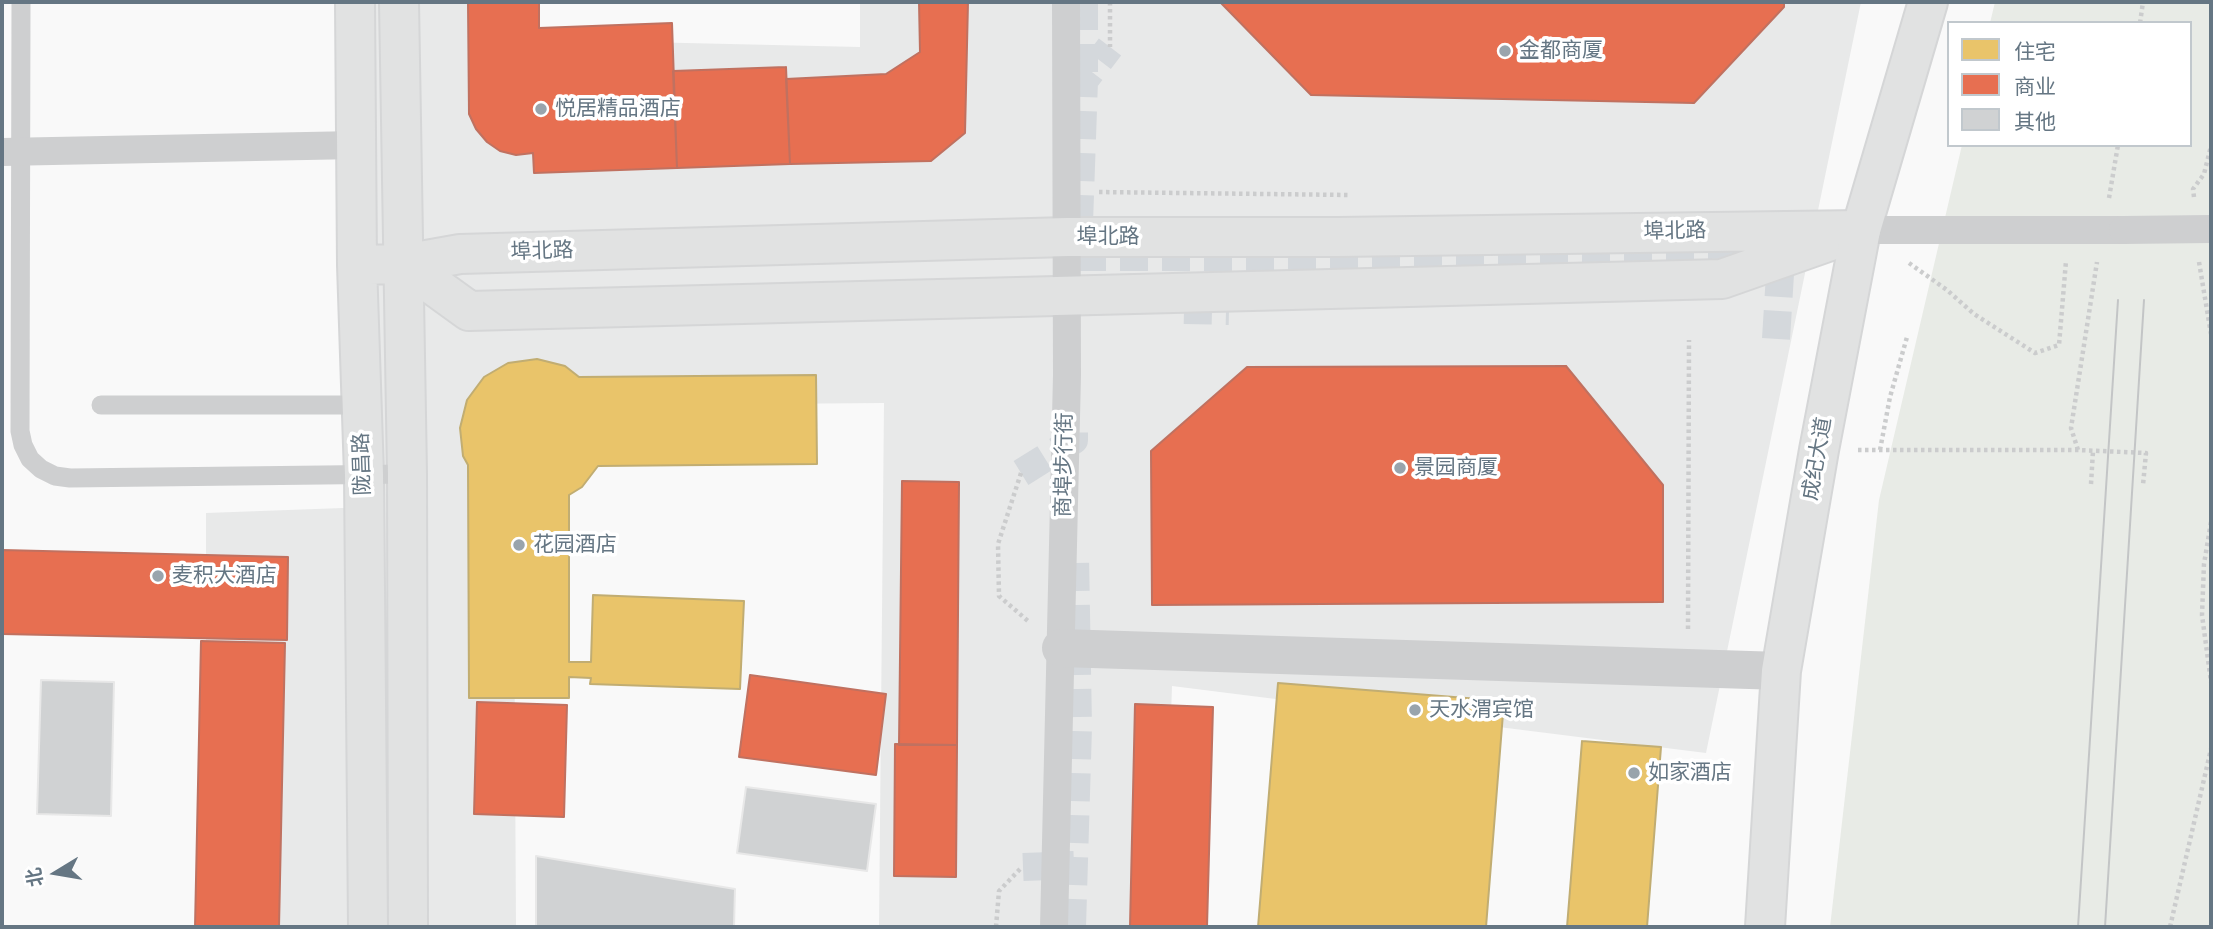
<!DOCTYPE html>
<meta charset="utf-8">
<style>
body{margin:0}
#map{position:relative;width:2213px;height:929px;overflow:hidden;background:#f9f9f9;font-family:"Varela Round","Noto Sans SC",sans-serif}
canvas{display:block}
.frame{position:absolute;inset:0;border:4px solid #657683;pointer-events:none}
.legend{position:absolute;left:1947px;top:21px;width:245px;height:126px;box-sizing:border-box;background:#fff;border:2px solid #c1c8cd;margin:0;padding:9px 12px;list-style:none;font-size:21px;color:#657683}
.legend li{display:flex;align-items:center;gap:14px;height:35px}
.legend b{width:35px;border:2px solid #c1c8cd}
.north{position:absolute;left:21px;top:838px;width:70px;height:70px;-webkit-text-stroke:5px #fff;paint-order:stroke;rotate:259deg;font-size:19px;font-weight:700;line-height:28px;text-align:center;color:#657683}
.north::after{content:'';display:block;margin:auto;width:24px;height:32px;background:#657683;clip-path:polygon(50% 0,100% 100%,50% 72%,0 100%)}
</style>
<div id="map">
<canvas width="2213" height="929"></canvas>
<div class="frame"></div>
<ul class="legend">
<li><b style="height:19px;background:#e9c46a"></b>住宅</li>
<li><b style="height:19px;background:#e76f51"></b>商业</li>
<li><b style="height:19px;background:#d0d2d3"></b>其他</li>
</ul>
<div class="north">北</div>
</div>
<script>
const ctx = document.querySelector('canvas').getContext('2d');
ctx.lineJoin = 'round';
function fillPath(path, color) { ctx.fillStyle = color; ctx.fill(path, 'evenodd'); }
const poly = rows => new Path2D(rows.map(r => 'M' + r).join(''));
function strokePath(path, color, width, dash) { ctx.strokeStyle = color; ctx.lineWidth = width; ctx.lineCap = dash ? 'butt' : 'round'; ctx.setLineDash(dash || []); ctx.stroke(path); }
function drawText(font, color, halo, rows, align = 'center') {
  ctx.font = font + ' "Varela Round","Noto Sans SC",sans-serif'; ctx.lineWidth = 7; ctx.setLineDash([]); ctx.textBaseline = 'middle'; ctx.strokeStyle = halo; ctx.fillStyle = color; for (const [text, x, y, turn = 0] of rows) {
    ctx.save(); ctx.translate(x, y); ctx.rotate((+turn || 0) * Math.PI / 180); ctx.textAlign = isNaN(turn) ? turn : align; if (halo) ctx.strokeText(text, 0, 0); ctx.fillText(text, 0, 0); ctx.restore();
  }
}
fillPath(poly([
 [373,2,512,2,512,39,860,47,860,2,1861,2,1706,753,1172,686,1164,927,879,927,884,403,513,406,516,927,206,927,206,513,370,507]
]), '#e8e9e9');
fillPath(poly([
 [1995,2,2211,2,2211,927,1830,927,1879,500,1962,145,2190,145,2190,23,1990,23]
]), '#e8ebe6');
const homes = poly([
 [537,359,565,366,579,377,816,375,817,464,598,466,582,487,569,495,569,662,591,662,593,595,744,601,740,689,590,684,591,678,569,677,569,698,469,698,468,465,463,456,460,428,467,400,484,377,508,363,537,359],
 [1278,683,1504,701,1486,927,1258,927,1278,683],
 [1582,741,1661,747,1647,927,1567,927,1582,741]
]);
fillPath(homes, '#e9c46a');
strokePath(homes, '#c1ad72', 2);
const shops = poly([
 [468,2,539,2,539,28,672,23,677,168,534,173,533,153,516,155,500,151,487,142,476,129,469,114,468,2],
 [919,2,968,2,965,133,931,161,790,164,786,79,886,74,920,52,919,2],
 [1220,2,1784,2,1784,7,1694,103,1311,95,1220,2],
 [786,67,790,164,677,168,673,71,786,67],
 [1566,366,1663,485,1663,602,1152,605,1151,451,1247,367,1566,366],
 [902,481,959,482,957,745,899,745,902,481],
 [2,550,288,557,287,640,2,634,2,550],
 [201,641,285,643,279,927,195,927,201,641],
 [750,675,886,694,876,775,739,757,750,675],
 [477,702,567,705,564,817,474,814,477,702],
 [1135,704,1213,707,1207,927,1130,927,1135,704],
 [895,744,957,745,956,877,894,876,895,744]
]);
fillPath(shops, '#e76f51');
strokePath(shops, '#c07160', 2);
const building = poly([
 [41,680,114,682,111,816,37,814,41,680],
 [746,787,876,804,867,871,737,853,746,787],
 [536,856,735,889,734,927,536,927,536,856]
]);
fillPath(building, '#d0d2d3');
strokePath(building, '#e8e8e8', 2);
strokePath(poly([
 [1084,2,1084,81],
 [1079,223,1084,81,1110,47],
 [1078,257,1781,258,1776,339],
 [1184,310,1229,311],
 [1021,473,1074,440,1074,428],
 [1023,867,1074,865],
 [1072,927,1078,727,1075,555]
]), '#d4d8dc', 28, [28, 14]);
const secondary = poly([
 [355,2,357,265,364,475,368,927],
 [399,2,407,474,408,927],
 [404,264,469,311,1722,279,1833,240],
 [357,265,404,264,460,254,1067,237,1338,237,1861,230]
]);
const primary = poly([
 [1765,927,1781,671,1819,450,1861,230,1928,2]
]);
strokePath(secondary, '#d5d6d7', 42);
strokePath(primary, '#d5d6d7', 42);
strokePath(poly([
 [1110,2,1110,47],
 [2140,23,2143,2],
 [1099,192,1349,195],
 [2194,197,2193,189,2204,174,2211,146],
 [2109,198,2118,145],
 [2199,262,2211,334],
 [1909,263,1947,290,1974,314,2035,353,2059,345,2066,261],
 [1858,450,2078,450,2146,453,2143,485],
 [1880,450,1890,397,1907,337],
 [2078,450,2071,428,2097,262],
 [1021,473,998,544,999,596,1028,621],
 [2091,484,2093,451],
 [2211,522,2204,564,2202,615,2211,682],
 [1688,629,1689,340],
 [996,927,999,891,1022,867],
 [2170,927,2211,749]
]), '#cbcccd', 4.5, [3.5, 3.5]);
strokePath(poly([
 [21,2,20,431,23,445,30,459,41,469,55,476,70,478,407,474],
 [101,405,361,405]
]), '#cecfd0', 19);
strokePath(poly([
 [2,152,357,145],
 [1861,230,2123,230],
 [1054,927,1067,375,1066,2]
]), '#cecfd0', 28);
strokePath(poly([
 [1061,648,1781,671]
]), '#cecfd0', 38);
strokePath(secondary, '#e1e2e2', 38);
strokePath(primary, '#e1e2e2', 38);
strokePath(poly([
 [2078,927,2118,300],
 [2105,927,2144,300]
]), '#c3c5c6', 2);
strokePath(poly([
 [2123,230,2211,229]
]), '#cecfd0', 28);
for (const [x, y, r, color] of [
 [1505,51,7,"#99a4ac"],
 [541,109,7,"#99a4ac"],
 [1400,468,7,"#99a4ac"],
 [519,545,7,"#99a4ac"],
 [158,576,7,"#99a4ac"],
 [1415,710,7,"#99a4ac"],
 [1634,773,7,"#99a4ac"]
]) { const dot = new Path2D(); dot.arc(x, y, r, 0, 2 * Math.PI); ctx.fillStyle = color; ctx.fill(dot); strokePath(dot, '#fff', 2.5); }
drawText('21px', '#657683', '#fff', [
 ["金都商厦",1519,51],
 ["悦居精品酒店",555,109],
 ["景园商厦",1414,468],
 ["花园酒店",533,545],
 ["麦积大酒店",172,576],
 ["天水渭宾馆",1429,710],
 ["如家酒店",1648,773]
], 'left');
drawText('21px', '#657683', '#fff', [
 ["埠北路",1675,232,-1],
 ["埠北路",1108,237],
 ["埠北路",542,252,-2],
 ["成纪大道",1818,459,-80],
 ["陇昌路",363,464,-92],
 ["商埠步行街",1065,465,-89]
]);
</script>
